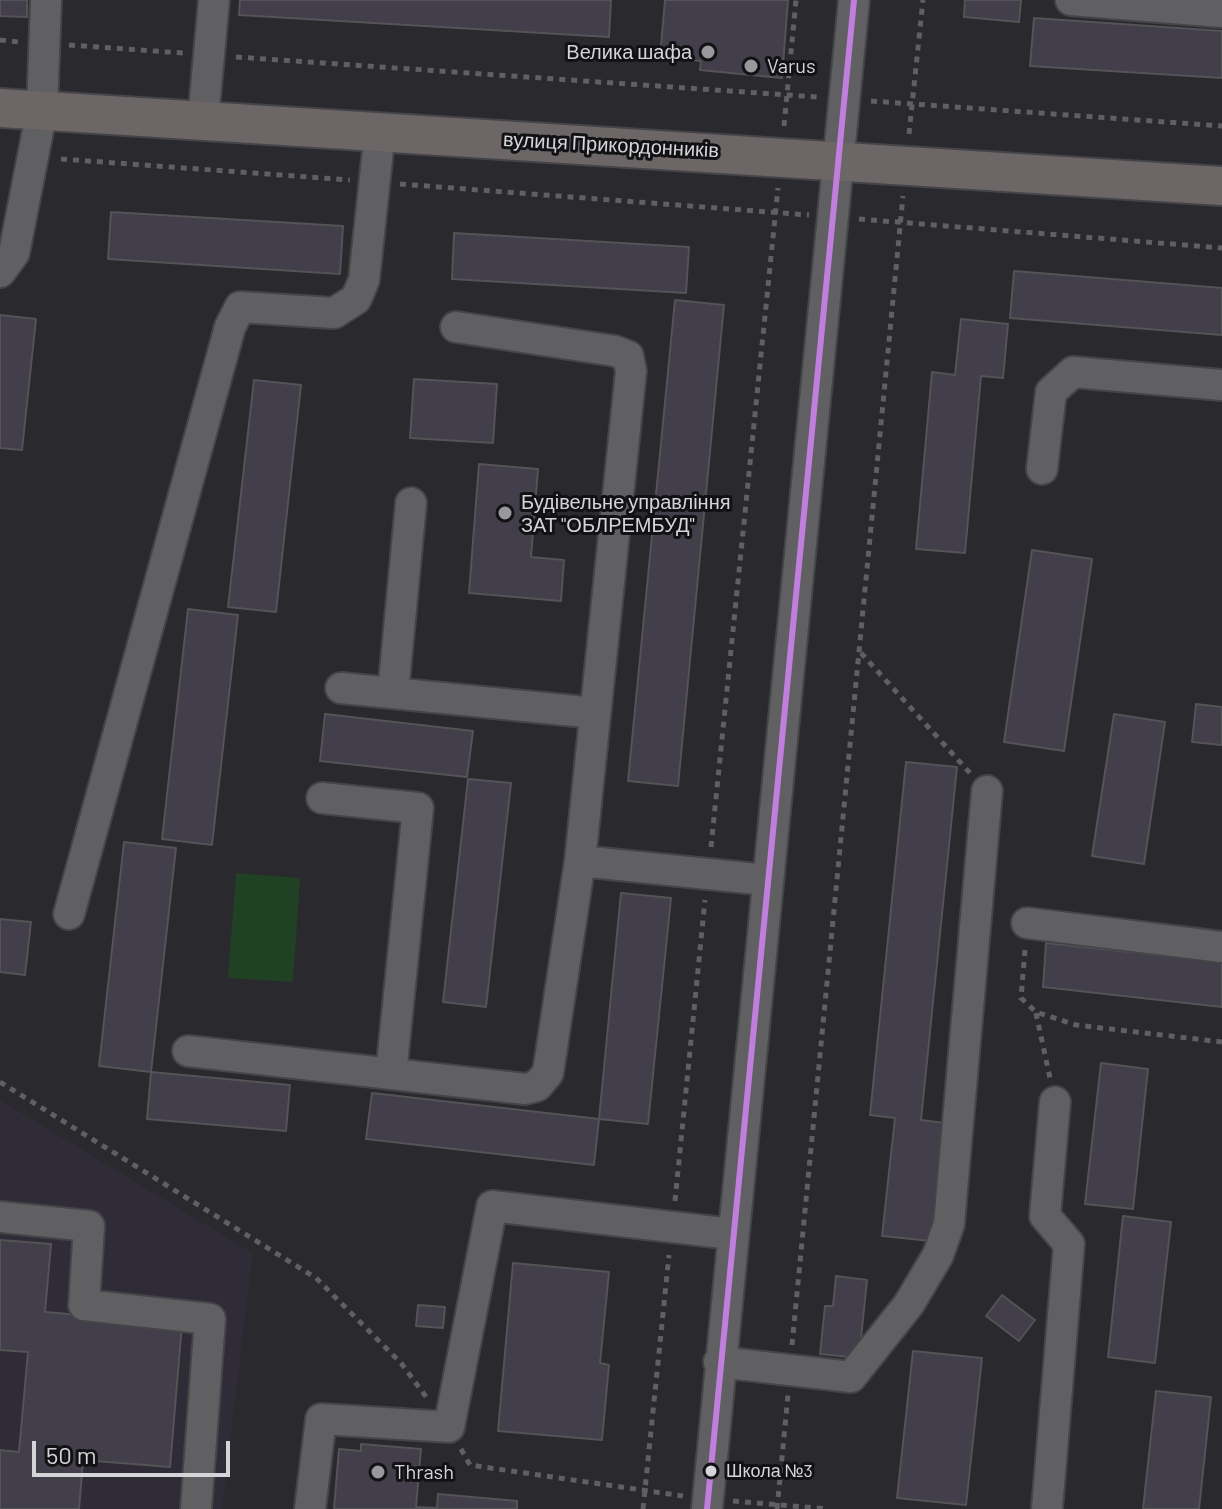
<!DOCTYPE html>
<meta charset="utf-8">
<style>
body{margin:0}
#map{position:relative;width:1222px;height:1509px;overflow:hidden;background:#2a292d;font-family:Barlow,sans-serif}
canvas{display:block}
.scale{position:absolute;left:32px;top:1441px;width:198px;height:36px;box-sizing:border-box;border:4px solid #d5d4d8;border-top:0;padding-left:10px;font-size:24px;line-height:28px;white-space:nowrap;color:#d5d4d8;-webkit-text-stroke:6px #121114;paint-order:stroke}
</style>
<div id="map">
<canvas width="1222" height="1509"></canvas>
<div class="scale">50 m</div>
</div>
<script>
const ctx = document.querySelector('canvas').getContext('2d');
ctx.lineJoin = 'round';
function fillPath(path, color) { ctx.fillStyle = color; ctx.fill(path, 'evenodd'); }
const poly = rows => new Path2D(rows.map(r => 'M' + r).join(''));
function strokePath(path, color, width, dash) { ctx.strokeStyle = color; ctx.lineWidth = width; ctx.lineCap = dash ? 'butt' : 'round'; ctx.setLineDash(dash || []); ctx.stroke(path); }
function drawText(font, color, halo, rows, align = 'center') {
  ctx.font = font + ' Barlow,sans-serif'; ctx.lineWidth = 6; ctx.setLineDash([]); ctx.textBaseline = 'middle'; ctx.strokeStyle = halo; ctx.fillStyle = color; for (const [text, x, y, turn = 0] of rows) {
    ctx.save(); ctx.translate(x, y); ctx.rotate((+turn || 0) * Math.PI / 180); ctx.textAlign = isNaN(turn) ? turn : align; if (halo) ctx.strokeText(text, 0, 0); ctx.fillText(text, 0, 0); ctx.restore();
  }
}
fillPath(poly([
 [0,1100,253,1253,222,1509,0,1509]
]), '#2f2c37');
fillPath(poly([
 [236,873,300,878,293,982,228,978]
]), '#214125');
const building = poly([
 [0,0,27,0,27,17,0,16,0,0],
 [240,0,611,0,609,37,239,15,240,0],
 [665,0,788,0,782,78,700,70,701,61,660,57,665,0],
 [965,0,1021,0,1019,22,964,17,965,0],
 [1034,18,1222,31,1222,78,1030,66,1034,18],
 [111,212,343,226,340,274,108,259,111,212],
 [454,233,689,247,686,293,452,279,454,233],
 [1014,271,1222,288,1222,335,1010,318,1014,271],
 [675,300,724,305,678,786,628,781,675,300],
 [0,315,36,319,22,450,0,448,0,315],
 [961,319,1008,324,1003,378,981,376,965,553,916,549,932,372,955,375,961,319],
 [414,379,497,384,493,443,410,438,414,379],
 [254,380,301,385,276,612,228,607,254,380],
 [479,464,538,469,531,557,564,560,561,601,469,593,479,464],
 [1032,550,1092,559,1064,751,1004,742,1032,550],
 [188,609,238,615,212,845,162,839,188,609],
 [1196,704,1222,707,1222,745,1192,742,1196,704],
 [325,714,473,731,467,777,320,761,325,714],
 [1114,714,1165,722,1144,864,1092,856,1114,714],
 [906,762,957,767,921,1120,945,1123,931,1241,882,1236,895,1118,870,1115,906,762],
 [468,779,511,783,486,1007,443,1002,468,779],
 [124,842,176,848,151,1072,99,1066,124,842],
 [621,893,671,898,648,1124,599,1119,621,893],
 [0,919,31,922,25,975,0,972,0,919],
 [1046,943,1222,962,1222,1007,1043,987,1046,943],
 [1101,1063,1148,1069,1133,1209,1085,1204,1101,1063],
 [151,1072,290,1085,286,1131,147,1119,151,1072],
 [372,1093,599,1119,594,1165,366,1139,372,1093],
 [1123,1216,1171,1222,1155,1363,1108,1357,1123,1216],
 [0,1240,51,1244,45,1312,182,1324,170,1467,83,1460,79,1509,0,1509,0,1450,19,1452,28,1352,0,1350,0,1240],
 [513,1263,609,1272,600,1363,609,1365,602,1440,498,1431,513,1263],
 [836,1276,867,1280,859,1358,820,1354,825,1306,833,1306,836,1276],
 [1002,1295,1035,1320,1019,1341,986,1316,1002,1295],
 [418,1305,445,1307,443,1328,416,1326,418,1305],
 [913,1351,982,1358,966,1505,897,1498,913,1351],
 [1156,1391,1211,1397,1199,1509,1143,1509,1156,1391],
 [361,1444,421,1449,416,1507,437,1508,438,1494,517,1501,517,1509,334,1509,339,1449,361,1451,361,1444]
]);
fillPath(building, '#423e4a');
strokePath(building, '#545356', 2);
const minor = poly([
 [1071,0,1222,12],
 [203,120,214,0],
 [0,272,14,253,42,110,46,0],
 [1042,469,1051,392,1073,372,1222,385],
 [341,688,595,713],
 [393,693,411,503],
 [322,798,418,808,391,1074],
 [580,861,767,880],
 [69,914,230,327,240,307,334,313,356,299,364,280,380,131],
 [1027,923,1222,947],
 [188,1051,525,1089,537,1086,548,1073,580,861,631,371,628,356,615,351,456,327],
 [0,1217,89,1226,84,1305,210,1319,196,1509],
 [719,1362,851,1377,909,1304,938,1255,949,1224,987,791],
 [310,1509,321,1419,449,1427,492,1206,732,1234],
 [707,1509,854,0],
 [1047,1509,1069,1244,1045,1216,1055,1102]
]);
const major = poly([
 [0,108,1222,186]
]);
strokePath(minor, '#454448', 34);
strokePath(major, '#454448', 42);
strokePath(poly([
 [0,40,19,42],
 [69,45,183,53],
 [236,57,817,97],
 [871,101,1222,126],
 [784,126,796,0],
 [909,134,923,0],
 [61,159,350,180],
 [400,184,809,215],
 [859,219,1222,248],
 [861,653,970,773],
 [711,847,778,188],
 [1025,950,1021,998,1036,1012,1076,1025,1222,1042],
 [1036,1013,1050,1078],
 [0,1082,316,1278,401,1363,427,1398],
 [675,1201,705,900],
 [792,1345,903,196],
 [461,1449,470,1465,683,1496],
 [733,1501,828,1509],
 [643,1509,669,1255],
 [777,1509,788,1395]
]), '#605f62', 5, [6, 6]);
strokePath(minor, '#605f62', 30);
strokePath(major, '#6d6666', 38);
strokePath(poly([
 [707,1509,854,0]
]), '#c07fdc', 6);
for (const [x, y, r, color] of [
 [708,52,8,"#99989c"],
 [751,66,8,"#99989c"],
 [505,513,8,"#99989c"],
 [711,1471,7,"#d5d4d8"],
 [378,1472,8,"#99989c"]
]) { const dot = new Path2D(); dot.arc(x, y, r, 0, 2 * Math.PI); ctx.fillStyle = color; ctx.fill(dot); strokePath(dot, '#121114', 3); }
drawText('18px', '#d5d4d8', '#121114', [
 ["Школа №3",726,1471]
], 'left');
drawText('20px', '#d5d4d8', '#121114', [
 ["Велика шафа",692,52,"right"],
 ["Varus",767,66],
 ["Будівельне управління",521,502],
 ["ЗАТ \"ОБЛРЕМБУД\"",521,525],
 ["Thrash",394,1472]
], 'left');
drawText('20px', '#d5d4d8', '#121114', [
 ["вулиця Прикордонників",611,145,3]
]);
</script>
